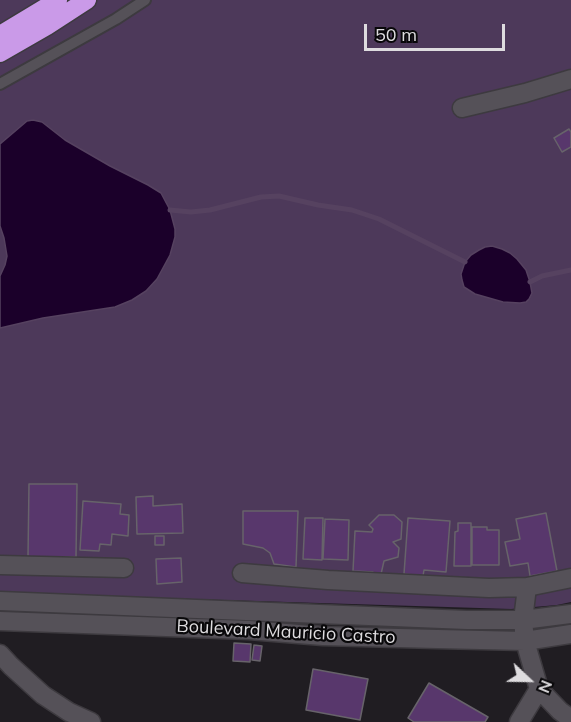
<!DOCTYPE html>
<style>
body{margin:0}
#map{position:relative;width:571px;height:722px;overflow:hidden;background:#201d22;font-family:Mulish,sans-serif}
canvas{display:block}
.north{position:absolute;left:499px;top:650px;width:60px;height:60px;-webkit-text-stroke:4px #09080a;paint-order:stroke;rotate:112deg;font-size:16px;font-weight:700;line-height:24px;text-align:center;color:#dedcdf}
.north::after{content:'';display:block;margin:auto;width:21px;height:27px;background:#dedcdf;clip-path:polygon(50% 0,100% 100%,50% 72%,0 100%)}
.scale{position:absolute;left:364px;top:24px;width:141px;height:27px;box-sizing:border-box;border:3px solid #dedcdf;border-top:0;padding-left:8px;font-size:18px;line-height:21px;white-space:nowrap;color:#dedcdf;-webkit-text-stroke:4px #09080a;paint-order:stroke}
</style>
<div id="map">
<canvas width="571" height="722"></canvas>
<div class="north">N</div>
<div class="scale">50 m</div>
</div>
<script>
const ctx = document.querySelector('canvas').getContext('2d');
ctx.lineJoin = 'round';
function fillPath(path, color) { ctx.fillStyle = color; ctx.fill(path, 'evenodd'); }
const poly = rows => new Path2D(rows.map(r => 'M' + r).join(''));
function strokePath(path, color, width, dash) { ctx.strokeStyle = color; ctx.lineWidth = width; ctx.lineCap = dash ? 'butt' : 'round'; ctx.setLineDash(dash || []); ctx.stroke(path); }
function drawText(font, color, halo, rows, align = 'center') {
  ctx.font = font + ' Mulish,sans-serif'; ctx.lineWidth = 4.5; ctx.setLineDash([]); ctx.textBaseline = 'middle'; ctx.strokeStyle = halo; ctx.fillStyle = color; for (const [text, x, y, turn = 0] of rows) {
    ctx.save(); ctx.translate(x, y); ctx.rotate((+turn || 0) * Math.PI / 180); ctx.textAlign = isNaN(turn) ? turn : align; if (halo) ctx.strokeText(text, 0, 0); ctx.fillText(text, 0, 0); ctx.restore();
  }
}
fillPath(poly([
 [0,0,571,0,571,602,557,605,511,609,0,593]
]), '#4d395a');
const water = poly([
 [33,120,42,122,65,140,110,166,148,185,161,193,170,210,175,229,175,237,170,255,157,279,146,291,132,300,115,307,43,318,0,328,0,276,5,265,7,256,4,238,0,226,0,144,20,127,27,121,33,120],
 [492,246,502,249,510,253,517,259,526,270,530,282,532,293,529,299,526,302,520,303,503,302,475,294,464,287,462,280,461,274,465,262,471,255,479,250,485,247,492,246]
]);
fillPath(water, '#1b002a');
strokePath(water, '#564260', 1.5);
strokePath(poly([
 [170,210,191,212,210,210,261,197,279,196,318,205,352,210,379,219,465,262],
 [530,282,542,276,571,270]
]), '#564260', 5);
const building = poly([
 [569,129,571,132,571,147,562,152,554,138,569,129],
 [29,484,77,484,76,557,28,557,29,484],
 [153,496,153,506,182,504,183,533,137,534,136,497,153,496],
 [83,501,121,504,120,514,129,515,128,536,112,534,111,545,100,544,99,551,80,550,83,501],
 [243,511,298,511,296,567,274,564,270,553,263,548,243,544,243,511],
 [546,513,557,571,530,576,528,563,510,566,505,542,520,539,516,519,546,513],
 [379,515,394,515,402,522,401,539,393,542,399,548,398,557,384,561,381,574,374,574,373,572,353,571,355,531,372,532,373,529,369,525,379,515],
 [305,518,323,518,322,560,303,559,305,518],
 [408,518,450,521,446,572,424,570,423,576,404,574,408,518],
 [325,519,349,520,348,560,323,559,325,519],
 [458,523,471,523,471,566,454,566,455,532,458,531,458,523],
 [472,527,487,527,487,530,499,530,499,565,472,565,472,527],
 [155,536,164,536,164,545,155,545,155,536],
 [181,558,182,582,157,584,156,559,181,558],
 [234,643,251,644,250,662,233,661,234,643],
 [254,645,262,646,260,661,252,660,254,645],
 [313,669,368,679,360,720,306,710,313,669],
 [429,683,488,717,485,722,414,722,408,718,429,683]
]);
fillPath(building, '#58376c');
strokePath(building, '#67636a', 1.5);
const lane = poly([
 [0,84,116,19,145,0]
]);
const street = poly([
 [462,108,525,93,571,79],
 [0,565,124,568],
 [242,573,328,580,489,588,527,587,571,578],
 [527,587,523,620,525,641,539,689,560,711,571,719],
 [0,601,467,620,523,620,571,614],
 [0,621,249,630,323,636,437,639,525,641,571,634],
 [0,654,11,666,43,695,69,712,91,722],
 [519,722,539,689]
]);
const highway = poly([
 [0,35,58,0],
 [0,53,47,26,87,0]
]);
strokePath(lane, '#3d3a3f', 14);
strokePath(street, '#3d3a3f', 21);
strokePath(highway, '#3d3a3f', 21);
strokePath(lane, '#555158', 10);
strokePath(street, '#555158', 18);
strokePath(highway, '#ca9ae8', 18);
drawText('18px', '#dedcdf', '#09080a', [
 ["Boulevard Mauricio Castro",286,632,3]
]);
</script>
